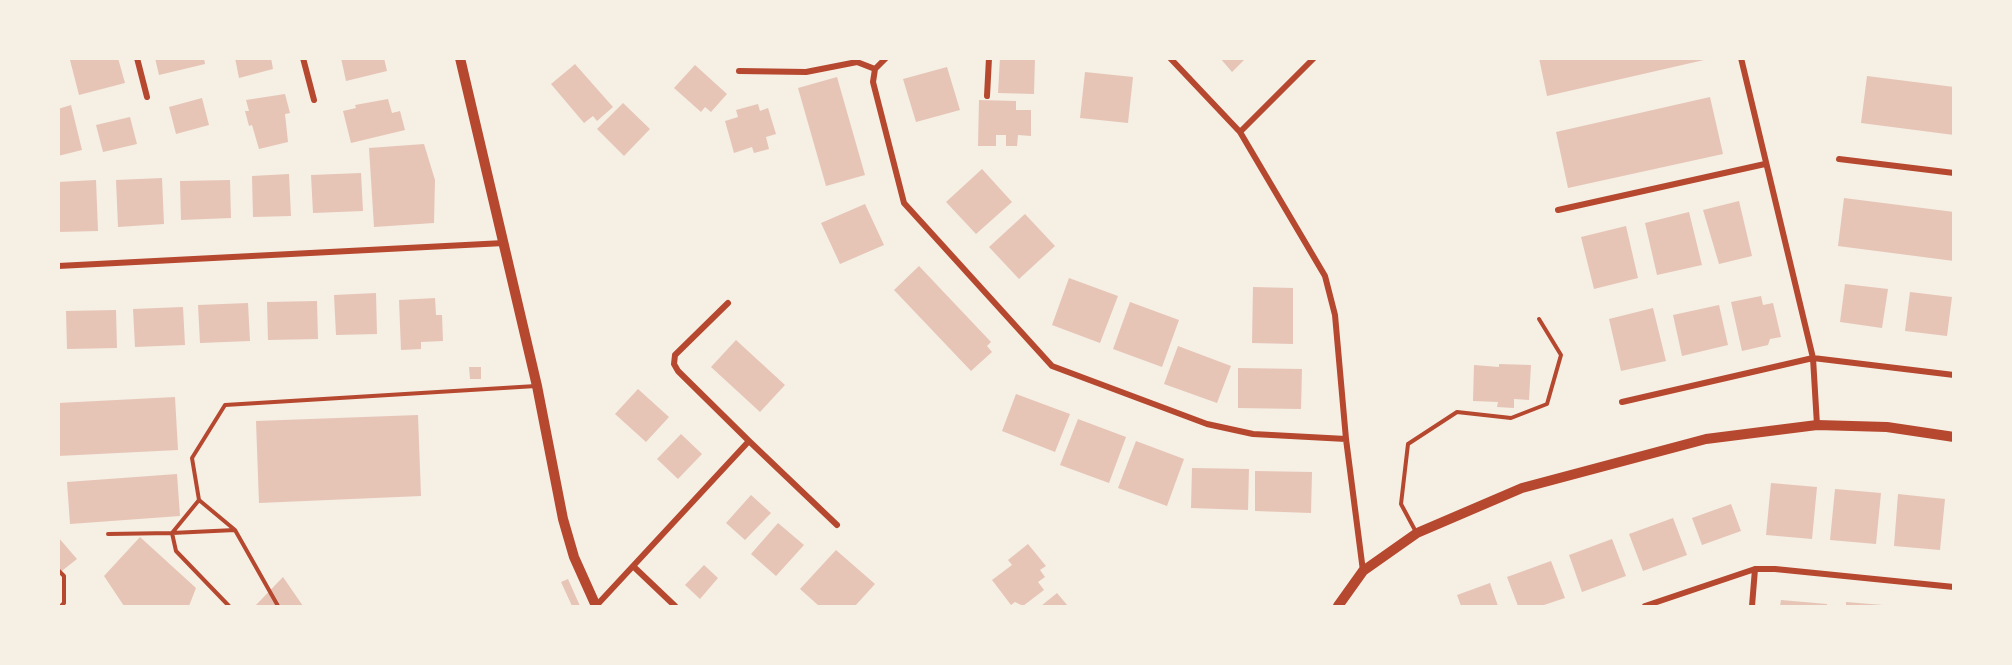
<!DOCTYPE html>
<style>
body{margin:0}
#map{position:relative;width:2012px;height:665px;overflow:hidden;background:#f6efe4;font-family:Commissioner,sans-serif}
canvas{display:block}
.frame{position:absolute;inset:0;border:60px solid #f6efe4;pointer-events:none}
</style>
<div id="map">
<canvas width="2012" height="665"></canvas>
<div class="frame"></div>
</div>
<script>
const ctx = document.querySelector('canvas').getContext('2d');
ctx.lineJoin = 'round';
function fillPath(path, color) { ctx.fillStyle = color; ctx.fill(path, 'evenodd'); }
const poly = rows => new Path2D(rows.map(r => 'M' + r).join(''));
function strokePath(path, color, width, dash) { ctx.strokeStyle = color; ctx.lineWidth = width; ctx.lineCap = dash ? 'butt' : 'round'; ctx.setLineDash(dash || []); ctx.stroke(path); }
fillPath(poly([
 [118,58,125,83,79,95,70,60],
 [155,58,204,58,205,64,159,75],
 [235,58,271,58,273,69,239,78],
 [341,58,384,58,387,71,346,81],
 [1000,58,1035,58,1034,94,998,93],
 [1220,58,1246,58,1232,72],
 [1539,58,1704,58,1704,60,1547,96],
 [575,64,613,107,597,121,593,116,584,123,551,84],
 [695,65,727,94,711,112,705,107,701,112,674,88],
 [947,67,960,110,916,122,903,79],
 [1085,72,1133,77,1128,123,1080,118],
 [1867,76,1954,87,1954,135,1861,123],
 [837,77,865,175,826,186,798,88],
 [285,94,290,113,285,114,288,142,259,149,252,125,249,126,245,111,249,111,246,100],
 [1710,97,1723,154,1568,188,1556,132],
 [202,98,209,125,176,134,169,107],
 [388,99,392,113,400,111,405,130,351,143,343,111,356,108,355,105],
 [979,100,1016,101,1016,110,1031,110,1031,136,1018,135,1017,146,1006,146,1006,135,996,135,996,146,978,146],
 [623,103,650,129,624,156,597,129],
 [758,104,760,111,768,108,776,134,766,137,769,149,754,153,752,147,734,153,725,121,738,117,736,110],
 [71,105,82,150,58,156,58,109],
 [130,117,137,144,103,152,96,125],
 [424,144,435,180,434,223,374,227,369,148],
 [982,169,1012,202,976,234,946,202],
 [361,173,363,211,313,213,311,175],
 [289,174,291,216,253,217,252,176],
 [162,178,164,224,118,227,116,180],
 [96,180,98,231,58,232,58,182],
 [230,180,231,218,181,220,180,181],
 [1844,198,1954,212,1954,261,1838,246],
 [1739,201,1752,256,1719,264,1703,210],
 [865,204,884,245,840,264,821,223],
 [1689,212,1702,265,1657,275,1645,223],
 [1025,214,1055,246,1019,279,989,247],
 [1626,226,1638,278,1594,289,1581,237],
 [919,266,991,342,987,346,992,352,971,371,894,290],
 [1069,278,1118,296,1100,343,1052,325],
 [1845,284,1888,289,1882,328,1840,322],
 [1253,287,1293,288,1293,344,1252,343],
 [1910,292,1952,297,1947,336,1905,331],
 [376,293,377,334,336,335,334,295],
 [1761,296,1763,305,1773,303,1781,337,1770,339,1768,345,1742,351,1731,302],
 [435,298,436,315,442,315,443,341,421,342,421,349,401,350,399,300],
 [317,301,318,339,268,340,267,302],
 [1130,302,1179,320,1162,367,1113,349],
 [248,303,250,341,200,343,198,305],
 [1719,305,1728,345,1682,356,1673,315],
 [183,307,185,345,135,347,133,309],
 [1653,308,1666,361,1621,371,1609,319],
 [116,310,117,348,67,349,66,311],
 [736,340,785,385,760,412,711,367],
 [1178,346,1231,366,1217,403,1164,384],
 [1499,364,1531,365,1529,400,1514,399,1514,408,1497,407,1498,402,1473,401,1474,365,1499,367],
 [469,367,481,367,481,379,470,379],
 [1238,368,1302,369,1301,409,1238,408],
 [638,389,669,417,646,442,615,414],
 [1016,394,1070,414,1055,452,1002,431],
 [175,397,178,450,58,456,58,403],
 [418,415,421,496,259,503,256,421],
 [1078,419,1126,437,1109,483,1060,465],
 [681,434,702,454,678,479,657,459],
 [1136,441,1184,459,1167,506,1118,488],
 [1192,468,1249,469,1248,510,1191,508],
 [1255,471,1312,472,1311,513,1255,511],
 [177,474,180,516,70,524,67,482],
 [1771,483,1817,487,1812,539,1766,535],
 [1835,489,1881,493,1876,544,1830,540],
 [1898,494,1945,499,1940,550,1894,546],
 [751,495,771,513,745,540,726,523],
 [1731,504,1741,531,1702,545,1692,518],
 [1673,518,1687,555,1643,571,1629,534],
 [778,523,804,545,776,576,751,554],
 [58,537,77,559,58,574],
 [140,537,196,588,189,606,124,606,104,576],
 [1612,539,1626,576,1582,592,1569,555],
 [1028,544,1046,566,1040,570,1045,577,1038,582,1044,590,1023,606,1015,602,1011,605,992,580,1012,565,1008,560],
 [836,550,875,584,855,606,819,606,800,589],
 [1551,561,1565,598,1541,606,1518,606,1507,577],
 [704,565,718,578,700,599,685,585],
 [283,577,303,606,255,606],
 [568,579,580,606,572,606,561,582],
 [1490,583,1498,606,1461,606,1457,595],
 [1057,593,1068,606,1041,606],
 [1781,600,1827,604,1827,606,1780,606],
 [1846,602,1883,605,1883,606,1846,606]
]), '#e6c5b7');
strokePath(poly([
 [199,500,172,533,235,530,199,500,192,458,225,405,536,386],
 [235,530,278,606],
 [1416,532,1401,504,1408,444,1457,412,1511,418,1547,404,1561,355,1539,319],
 [108,534,172,533,176,551,229,606],
 [58,570,64,576,64,603,61,606]
]), '#b5482f', 4);
strokePath(poly([
 [137,58,147,97],
 [303,58,314,100],
 [886,58,875,69,873,82,904,203,1052,366,1207,424,1253,434,1346,439],
 [1170,58,1240,132,1325,276,1335,315,1346,439,1363,571],
 [1741,58,1813,358,1817,425],
 [739,71,806,72,857,62,875,69],
 [987,96,989,58],
 [1240,132,1314,58],
 [1839,159,1954,173],
 [1558,210,1765,164],
 [58,266,504,243],
 [1622,402,1813,358,1954,375],
 [749,441,837,525],
 [634,567,675,606],
 [596,606,749,441,678,371,674,364,675,355,728,303],
 [1645,606,1755,569,1775,569,1954,587],
 [1752,606,1755,569]
]), '#b5482f', 6);
strokePath(poly([
 [460,58,537,386,563,519,574,557,596,606],
 [1338,606,1363,571,1417,533,1522,488,1706,439,1817,425,1887,427,1954,437]
]), '#b5482f', 10);
</script>
